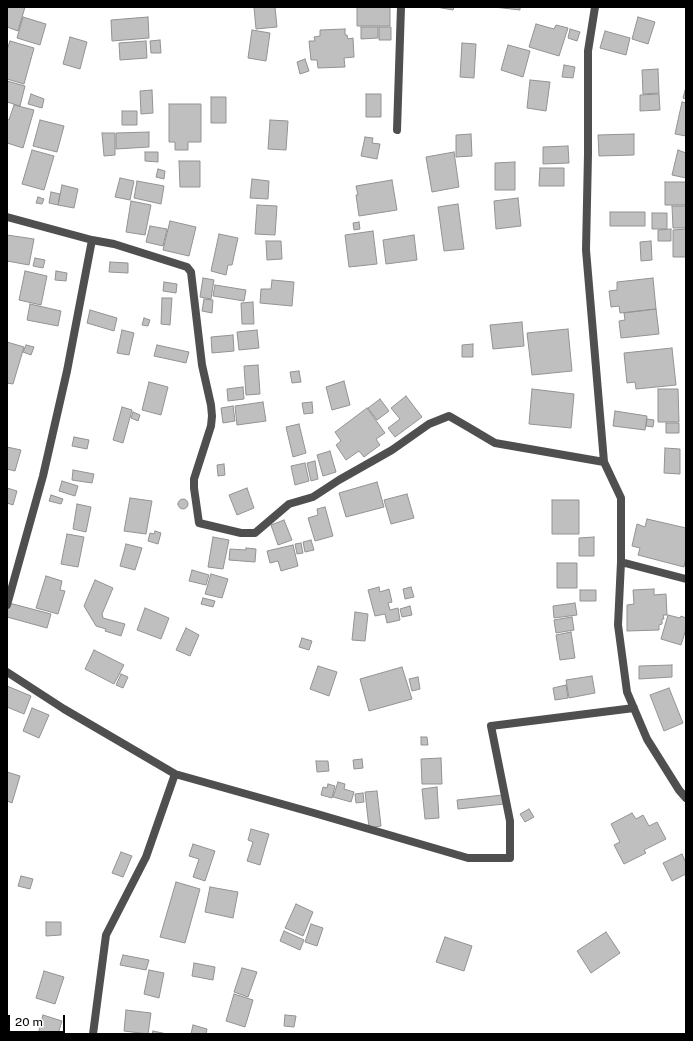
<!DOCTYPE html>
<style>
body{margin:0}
#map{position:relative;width:693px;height:1041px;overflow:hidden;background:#fff;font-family:"Public Sans",sans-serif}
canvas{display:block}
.frame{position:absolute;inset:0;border:8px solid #000;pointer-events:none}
.scale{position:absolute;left:8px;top:1015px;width:57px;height:18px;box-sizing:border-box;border:2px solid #000;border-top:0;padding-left:5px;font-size:12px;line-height:14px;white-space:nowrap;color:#000;-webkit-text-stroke:3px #fff;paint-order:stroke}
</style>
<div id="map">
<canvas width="693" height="1041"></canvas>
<div class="frame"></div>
<div class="scale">20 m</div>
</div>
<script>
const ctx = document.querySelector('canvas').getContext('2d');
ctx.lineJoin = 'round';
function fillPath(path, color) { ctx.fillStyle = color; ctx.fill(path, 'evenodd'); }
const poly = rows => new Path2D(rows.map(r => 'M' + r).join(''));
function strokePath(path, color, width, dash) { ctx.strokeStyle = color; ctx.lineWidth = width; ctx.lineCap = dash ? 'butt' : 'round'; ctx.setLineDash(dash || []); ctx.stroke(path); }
const building = poly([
 [7,7,25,7,18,31,7,27,7,7],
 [254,7,275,7,277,27,256,29,254,7],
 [357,7,390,7,390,26,357,26,357,7],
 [436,7,454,7,453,10,436,7],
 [494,7,520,7,520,10,494,7],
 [23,17,46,24,40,45,17,38,23,17],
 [148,17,149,38,112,41,111,20,148,17],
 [638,17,655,22,648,44,632,39,638,17],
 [536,24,554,29,556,25,568,28,559,56,529,47,536,24],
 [361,27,378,27,378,38,361,39,361,27],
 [379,27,391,27,391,40,379,40,379,27],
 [345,29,345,35,347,35,348,39,353,38,354,57,344,58,345,67,318,68,317,60,311,60,309,41,315,41,314,37,320,36,320,30,345,29],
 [570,29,580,32,577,41,568,38,570,29],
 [252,30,270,33,266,61,248,58,252,30],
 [605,31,630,38,626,55,600,48,605,31],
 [70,37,87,42,80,69,63,64,70,37],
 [160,40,161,53,151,53,150,41,160,40],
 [10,41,34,48,24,84,7,79,7,50,10,41],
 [146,41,147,58,120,60,119,43,146,41],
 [462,43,476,44,474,78,460,77,462,43],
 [508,45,530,51,523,77,501,70,508,45],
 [305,59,309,71,300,74,297,62,305,59],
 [564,65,575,67,573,78,562,77,564,65],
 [658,69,659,93,643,94,642,70,658,69],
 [530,80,550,82,546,111,527,108,530,80],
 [7,81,25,86,20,106,7,102,7,81],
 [686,87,686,99,683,98,686,87],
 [152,90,153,113,141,114,140,91,152,90],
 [31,94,44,99,42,108,28,104,31,94],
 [366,94,381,94,381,117,366,117,366,94],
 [659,94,660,110,640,111,640,95,659,94],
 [211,97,226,97,226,123,211,123,211,97],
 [682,102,686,103,686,136,675,134,682,102],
 [169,104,201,104,201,142,188,142,188,150,175,150,175,142,169,142,169,104],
 [14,105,34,110,23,148,7,143,7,119,9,120,14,105],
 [122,111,137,111,137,125,122,125,122,111],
 [40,120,64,126,57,152,33,146,40,120],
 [270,120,288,121,286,150,268,149,270,120],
 [149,132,149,147,116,149,116,133,149,132],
 [102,133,115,133,115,155,104,156,102,133],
 [471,134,472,156,456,157,456,135,471,134],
 [634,134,634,155,599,156,598,135,634,134],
 [365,137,373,138,372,143,380,144,377,159,361,156,365,137],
 [568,146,569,163,543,164,543,147,568,146],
 [32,150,54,156,44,190,22,184,32,150],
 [678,150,686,153,686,178,672,175,678,150],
 [145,152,158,152,158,162,145,161,145,152],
 [454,152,459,187,432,192,426,157,454,152],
 [179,161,200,161,200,187,180,187,179,161],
 [515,162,515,190,495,190,495,163,515,162],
 [540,168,564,168,564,186,539,186,540,168],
 [158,169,165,171,164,179,156,177,158,169],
 [120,178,134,181,130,200,115,197,120,178],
 [252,179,269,181,268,199,250,198,252,179],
 [392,180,397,210,359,216,356,195,358,195,356,186,392,180],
 [137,181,164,186,161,204,134,198,137,181],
 [665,182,686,182,686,205,665,205,665,182],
 [62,185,78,189,74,208,58,205,62,185],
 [51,192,60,194,58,205,49,203,51,192],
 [38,197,44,199,42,204,36,203,38,197],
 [518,198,521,226,496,229,494,201,518,198],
 [131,201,151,205,145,235,126,232,131,201],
 [458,204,464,249,444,251,438,207,458,204],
 [257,205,277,206,275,235,255,234,257,205],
 [672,206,686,206,686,228,673,228,672,206],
 [610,212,645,212,645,226,610,226,610,212],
 [652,213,667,213,667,229,652,229,652,213],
 [170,221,196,227,189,256,163,250,170,221],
 [359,222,360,229,354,230,353,223,359,222],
 [150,226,167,229,163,246,146,242,150,226],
 [671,229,671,241,658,241,658,230,671,229],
 [686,229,686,257,673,257,673,230,686,229],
 [373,231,377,264,349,267,345,235,373,231],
 [219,234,238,238,232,265,228,265,226,275,211,271,219,234],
 [7,235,34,239,29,265,7,261,7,235],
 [414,235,417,260,386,264,383,240,414,235],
 [266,241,281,241,282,259,267,260,266,241],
 [651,241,652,260,641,261,640,242,651,241],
 [35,258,45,260,43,268,33,266,35,258],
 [110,262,128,263,128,273,109,272,110,262],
 [25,271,47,276,41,305,19,300,25,271],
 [56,271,67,273,66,281,55,280,56,271],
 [203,278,214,280,211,299,200,297,203,278],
 [653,278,656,309,620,313,619,306,611,307,609,291,617,290,617,282,653,278],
 [272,280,294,282,292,306,260,303,261,289,271,289,272,280],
 [164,282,177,284,176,293,163,291,164,282],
 [215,285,246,290,244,301,213,296,215,285],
 [162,298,172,298,170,325,161,324,162,298],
 [204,299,213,300,212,313,202,311,204,299],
 [253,302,254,324,242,324,241,303,253,302],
 [30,304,61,311,58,326,27,320,30,304],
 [656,309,659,334,621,338,619,321,625,320,624,313,656,309],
 [90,310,117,318,114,331,87,323,90,310],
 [144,318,150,320,148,326,142,325,144,318],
 [522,322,524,346,493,349,490,325,522,322],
 [568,329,572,371,532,375,527,333,568,329],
 [122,330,134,333,129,355,117,353,122,330],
 [257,330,259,348,239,350,237,332,257,330],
 [233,335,234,351,212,353,211,337,233,335],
 [7,342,24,347,13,384,7,383,7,342],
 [473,344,473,357,462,357,462,345,473,344],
 [26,345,34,347,31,355,23,352,26,345],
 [157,345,189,352,186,363,154,356,157,345],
 [672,348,676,385,636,389,635,382,627,383,624,353,672,348],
 [258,365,260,394,246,395,244,366,258,365],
 [299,371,301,382,292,383,290,372,299,371],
 [344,381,350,405,332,410,326,387,344,381],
 [149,382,168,387,161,415,142,410,149,382],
 [243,387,244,399,228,401,227,389,243,387],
 [532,389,574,394,571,428,529,424,532,389],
 [658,389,678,389,679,422,658,422,658,389],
 [406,396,422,417,395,437,388,428,400,419,391,408,406,396],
 [380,399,389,411,377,420,368,408,380,399],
 [263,402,266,421,237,425,235,406,263,402],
 [312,402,313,413,304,414,302,403,312,402],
 [233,406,235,421,223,423,221,408,233,406],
 [122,407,132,410,123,443,113,440,122,407],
 [367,408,385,433,376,439,380,445,364,457,359,451,346,460,336,445,341,441,335,432,367,408],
 [615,411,647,416,645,430,613,426,615,411],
 [133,412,140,415,138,421,131,418,133,412],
 [647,419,654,420,653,427,646,426,647,419],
 [666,423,679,423,679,433,666,433,666,423],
 [299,424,306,453,293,457,286,427,299,424],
 [74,437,89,440,87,449,72,446,74,437],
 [7,447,21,450,15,471,7,469,7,447],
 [665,448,680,449,680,474,664,473,665,448],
 [330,451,336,472,323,476,317,455,330,451],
 [315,461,318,479,311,481,307,463,315,461],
 [305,463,309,481,295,485,291,466,305,463],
 [224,464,225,475,218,476,217,465,224,464],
 [73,470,94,474,92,483,72,480,73,470],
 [62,481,78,486,75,496,59,491,62,481],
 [377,482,384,507,346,517,339,493,377,482],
 [7,488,17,491,13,505,7,503,7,488],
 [247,488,254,508,237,515,229,495,247,488],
 [407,494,414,518,391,524,384,500,407,494],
 [51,495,63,499,61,504,49,501,51,495],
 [130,498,152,501,146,534,124,531,130,498],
 '178 504a5 5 0 1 1 10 0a5 5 0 1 1-10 0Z',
 [552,500,579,500,579,534,552,534,552,500],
 [77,504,91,507,86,532,73,529,77,504],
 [325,507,333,536,315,541,308,518,318,515,317,509,325,507],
 [647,519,686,528,686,558,684,567,638,555,640,548,632,546,637,524,645,527,647,519],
 [284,520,292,540,278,545,271,525,284,520],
 [155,531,161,533,158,544,148,541,150,533,154,534,155,531],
 [67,534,84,537,78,567,61,564,67,534],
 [213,537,229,540,223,569,208,567,213,537],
 [594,537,594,556,579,556,579,538,594,537],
 [311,540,314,550,305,552,303,542,311,540],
 [301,543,303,553,297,554,295,544,301,543],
 [126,544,142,548,135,570,120,566,126,544],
 [293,545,298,566,281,571,278,561,270,563,267,551,293,545],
 [246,548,256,549,255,562,229,560,230,549,246,550,246,548],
 [557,563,577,563,577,588,557,588,557,563],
 [192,570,209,575,206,585,189,581,192,570],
 [211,574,228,579,222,598,205,594,211,574],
 [46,576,62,581,60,590,65,591,58,614,36,608,46,576],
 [95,580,113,588,102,614,103,618,125,624,121,636,105,631,106,629,96,626,84,606,95,580],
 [379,587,380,592,389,589,392,602,388,603,390,610,398,608,400,620,387,623,385,614,375,616,368,590,379,587],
 [411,587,414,597,405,599,403,589,411,587],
 [654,589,654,595,666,594,667,615,663,615,664,619,662,619,662,624,659,625,659,630,627,631,627,605,634,604,633,590,654,589],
 [580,590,596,590,596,601,580,601,580,590],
 [203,598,215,601,213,607,201,604,203,598],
 [9,603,51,614,47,628,7,617,7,610,9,603],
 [575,603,577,615,554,618,553,606,575,603],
 [410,606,412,615,402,617,400,609,410,606],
 [145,608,169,618,161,639,137,630,145,608],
 [355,612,368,614,365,641,352,640,355,612],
 [668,615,680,618,681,616,686,618,686,629,681,645,661,639,668,615],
 [572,617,574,630,556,633,554,620,572,617],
 [186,628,199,635,190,656,176,650,186,628],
 [571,632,575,658,560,660,556,635,571,632],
 [302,638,312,641,309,650,299,647,302,638],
 [94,650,124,665,114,684,85,669,94,650],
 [672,665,672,677,639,679,639,666,672,665],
 [318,666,337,672,329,696,310,689,318,666],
 [402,667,412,699,369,711,360,679,402,667],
 [121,674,128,677,123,688,116,685,121,674],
 [592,676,595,693,569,698,566,680,592,676],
 [418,677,420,689,412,691,409,679,418,677],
 [566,685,568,698,555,700,553,688,566,685],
 [7,686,31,696,24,714,7,707,7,686],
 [669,688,683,723,664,731,650,695,669,688],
 [32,708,49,715,39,738,23,731,32,708],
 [421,737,427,737,428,745,421,745,421,737],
 [441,758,442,784,422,784,421,759,441,758],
 [362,759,363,768,354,769,353,760,362,759],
 [316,761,328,761,329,771,317,772,316,761],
 [7,772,20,776,12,803,7,801,7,772],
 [338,782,345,784,344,789,354,792,351,802,333,797,338,782],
 [328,784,335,786,332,798,321,795,323,787,327,788,328,784],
 [437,787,439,818,425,819,422,789,437,787],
 [377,791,381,826,369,828,365,792,377,791],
 [363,793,364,802,356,803,355,794,363,793],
 [503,795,504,804,458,809,457,800,503,795],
 [529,809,534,817,525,822,520,814,529,809],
 [632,813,636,819,643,815,649,826,657,822,666,839,644,850,646,853,624,864,614,845,620,842,611,824,632,813],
 [251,829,269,834,260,865,247,861,253,842,248,840,251,829],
 [193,844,215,851,205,881,193,877,199,859,189,856,193,844],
 [121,852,132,856,123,877,112,873,121,852],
 [682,854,686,863,686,874,672,881,663,863,682,854],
 [21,876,33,879,30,889,18,886,21,876],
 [176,882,200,889,185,943,160,937,176,882],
 [210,887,238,892,233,918,205,912,210,887],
 [296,904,313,912,303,936,285,928,296,904],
 [46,922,61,922,61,935,46,936,46,922],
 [311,924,323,928,317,946,305,942,311,924],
 [284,931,304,940,300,950,280,941,284,931],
 [606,932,620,953,591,973,577,951,606,932],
 [445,937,472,946,464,971,436,962,445,937],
 [123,955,149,960,146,970,120,965,123,955],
 [194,963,215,967,213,980,192,976,194,963],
 [242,968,257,972,248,997,234,992,242,968],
 [149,970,164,973,159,998,144,994,149,970],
 [44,971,64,977,55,1004,36,998,44,971],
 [234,994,253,1000,245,1027,226,1021,234,994],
 [126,1010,151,1013,148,1034,124,1031,126,1010],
 [43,1015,62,1021,58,1034,38,1034,43,1015],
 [285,1015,296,1016,294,1027,284,1026,285,1015],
 [193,1025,207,1029,206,1034,191,1034,193,1025],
 [153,1031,167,1034,152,1034,153,1031]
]);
fillPath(building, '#bfbfbf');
strokePath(building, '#939393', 1);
strokePath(poly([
 [595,7,588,51,588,154,586,250,604,462,621,498,621,562,618,625,627,692,647,739,679,790,686,798],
 [397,130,401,7],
 [7,217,92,240,114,244,187,267,191,272,202,365,211,405,212,416,211,426,194,479,194,488,199,523,241,533,255,533,289,504,313,497,339,480,392,450,429,424,449,416,468,427,495,443,604,462],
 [621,562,686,579],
 [7,605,43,476,67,371,92,240],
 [7,672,64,709,175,774,314,813,468,858,510,858,510,821,491,726,634,708],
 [93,1034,106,935,146,857,175,774]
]), '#4f4f4f', 8);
</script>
